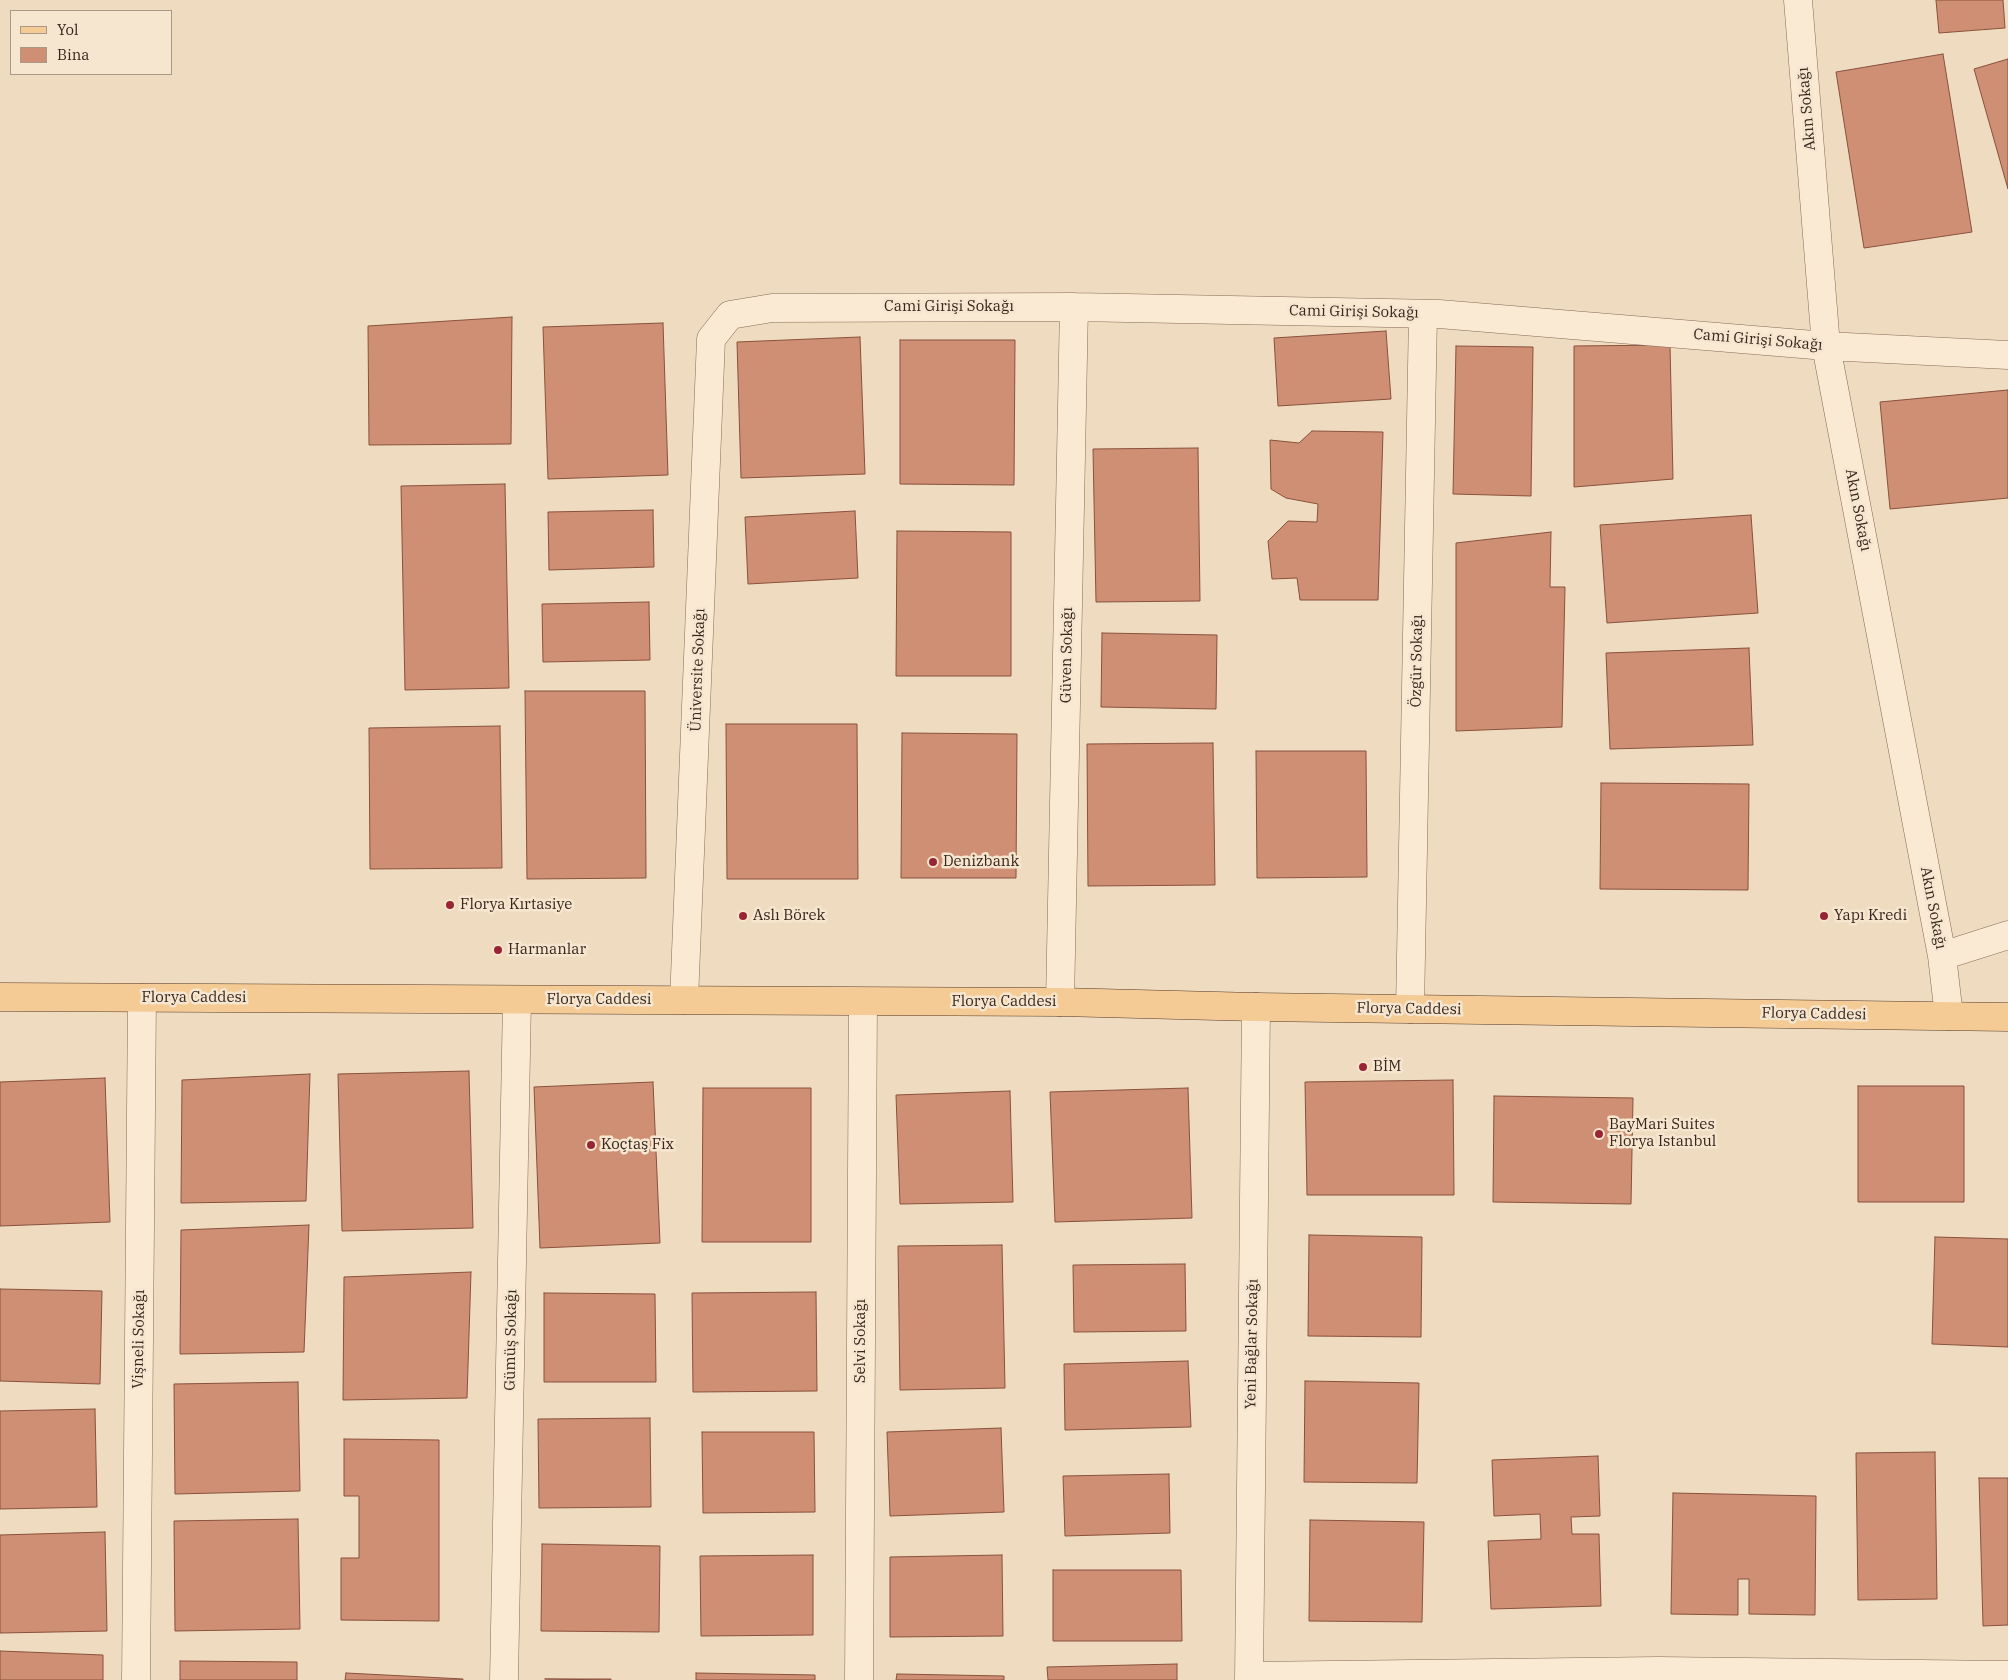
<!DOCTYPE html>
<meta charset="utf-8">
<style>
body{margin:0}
#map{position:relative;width:2008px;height:1680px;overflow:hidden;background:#efdbbf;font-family:"IBM Plex Serif",serif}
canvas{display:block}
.legend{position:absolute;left:10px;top:10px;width:162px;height:65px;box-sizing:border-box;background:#f6e6cf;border:1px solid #aa9987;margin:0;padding:6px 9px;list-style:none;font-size:15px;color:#37261c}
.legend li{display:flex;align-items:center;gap:10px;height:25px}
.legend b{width:25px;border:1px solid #aa9987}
</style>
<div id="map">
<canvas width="2008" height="1680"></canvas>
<ul class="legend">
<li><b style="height:6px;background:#f4cb95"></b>Yol</li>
<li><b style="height:14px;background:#cf8f74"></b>Bina</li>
</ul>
</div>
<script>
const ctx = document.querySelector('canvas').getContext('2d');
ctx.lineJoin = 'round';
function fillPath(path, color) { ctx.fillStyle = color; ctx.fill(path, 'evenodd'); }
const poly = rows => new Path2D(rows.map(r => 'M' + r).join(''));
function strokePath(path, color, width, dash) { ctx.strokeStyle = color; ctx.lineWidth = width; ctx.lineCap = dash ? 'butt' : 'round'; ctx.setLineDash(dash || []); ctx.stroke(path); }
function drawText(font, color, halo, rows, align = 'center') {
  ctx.font = font + ' "IBM Plex Serif",serif'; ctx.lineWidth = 5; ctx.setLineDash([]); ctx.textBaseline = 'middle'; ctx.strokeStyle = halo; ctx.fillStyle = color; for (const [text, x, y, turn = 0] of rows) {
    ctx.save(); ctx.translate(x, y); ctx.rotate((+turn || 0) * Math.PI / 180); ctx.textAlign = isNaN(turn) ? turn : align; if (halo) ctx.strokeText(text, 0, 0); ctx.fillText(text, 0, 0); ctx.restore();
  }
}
const building = poly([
 [1936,0,2003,0,2005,28,1939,33,1936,0],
 [1943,54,1972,232,1864,248,1836,72,1943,54],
 [2008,59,2008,189,1974,69,2008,59],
 [512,317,511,444,369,445,368,326,512,317],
 [663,323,668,475,548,479,543,327,663,323],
 [1386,331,1391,399,1278,406,1274,338,1386,331],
 [860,337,865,474,741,478,737,342,860,337],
 [900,340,1015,340,1014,485,900,484,900,340],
 [1670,345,1673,479,1574,487,1574,346,1670,345],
 [1456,346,1533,347,1531,496,1453,494,1456,346],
 [2008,390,2008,498,1890,509,1880,402,2008,390],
 [1312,431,1383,432,1378,600,1300,600,1297,578,1272,579,1268,541,1288,521,1317,522,1318,504,1286,498,1271,489,1270,440,1299,443,1312,431],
 [1198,448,1200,601,1096,602,1093,449,1198,448],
 [505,484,509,688,405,690,401,486,505,484],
 [653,510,654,567,549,570,548,512,653,510],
 [855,511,858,578,748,584,745,517,855,511],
 [1751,515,1758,613,1607,623,1600,525,1751,515],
 [897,531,1011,532,1011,676,896,676,897,531],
 [1551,532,1550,587,1565,587,1562,727,1456,731,1456,543,1551,532],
 [649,602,650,660,543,662,542,604,649,602],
 [1102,633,1217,635,1216,709,1101,707,1102,633],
 [1749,648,1753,745,1610,749,1606,653,1749,648],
 [525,691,645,691,646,878,527,879,525,691],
 [726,724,857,724,858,879,727,879,726,724],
 [500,726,502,868,370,869,369,728,500,726],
 [902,733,1017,734,1016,878,901,878,902,733],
 [1213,743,1215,885,1088,886,1087,744,1213,743],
 [1256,751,1366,751,1367,877,1257,878,1256,751],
 [1601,783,1749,784,1748,890,1600,889,1601,783],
 [469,1071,473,1228,342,1231,338,1074,469,1071],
 [310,1074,306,1201,181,1203,182,1080,310,1074],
 [105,1078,110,1222,0,1226,0,1082,105,1078],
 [1453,1080,1454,1195,1307,1195,1305,1082,1453,1080],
 [653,1082,660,1243,540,1248,534,1087,653,1082],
 [1858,1086,1964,1086,1964,1202,1858,1202,1858,1086],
 [703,1088,811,1088,811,1242,702,1242,703,1088],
 [1188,1088,1192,1218,1055,1222,1050,1092,1188,1088],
 [1010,1091,1013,1202,900,1204,896,1095,1010,1091],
 [1494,1096,1633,1098,1631,1204,1493,1202,1494,1096],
 [309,1225,304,1352,180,1354,181,1230,309,1225],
 [1309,1235,1422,1237,1421,1337,1308,1336,1309,1235],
 [1935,1237,2008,1239,2008,1347,1932,1344,1935,1237],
 [1002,1245,1005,1388,900,1390,898,1246,1002,1245],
 [1185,1264,1186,1331,1074,1332,1073,1265,1185,1264],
 [471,1272,467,1398,343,1400,344,1277,471,1272],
 [0,1289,102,1291,100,1384,0,1381,0,1289],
 [816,1292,817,1391,693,1392,692,1293,816,1292],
 [544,1293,655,1294,656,1382,544,1382,544,1293],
 [1188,1361,1191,1427,1065,1430,1064,1364,1188,1361],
 [1305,1381,1419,1383,1417,1483,1304,1482,1305,1381],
 [298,1382,300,1491,175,1494,174,1384,298,1382],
 [95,1409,97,1507,0,1509,0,1411,95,1409],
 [650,1418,651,1507,539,1508,538,1419,650,1418],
 [1001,1428,1004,1512,890,1516,887,1432,1001,1428],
 [702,1432,814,1432,815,1512,703,1513,702,1432],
 [344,1439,439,1440,439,1621,341,1620,341,1558,359,1558,359,1496,344,1496,344,1439],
 [1935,1452,1937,1599,1858,1600,1856,1453,1935,1452],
 [1598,1456,1600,1516,1571,1517,1572,1534,1599,1534,1601,1606,1491,1609,1488,1541,1541,1539,1540,1514,1494,1516,1492,1460,1598,1456],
 [1169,1474,1170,1533,1065,1536,1063,1476,1169,1474],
 [1979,1478,2008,1478,2008,1625,1983,1626,1979,1478],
 [1673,1493,1816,1496,1815,1615,1749,1614,1749,1579,1738,1579,1738,1615,1671,1614,1673,1493],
 [298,1519,300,1629,175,1631,174,1521,298,1519],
 [1310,1520,1424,1522,1422,1622,1309,1621,1310,1520],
 [105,1532,107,1631,0,1633,0,1535,105,1532],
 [542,1544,660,1546,659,1632,541,1631,542,1544],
 [813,1555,813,1635,701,1636,700,1556,813,1555],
 [1002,1555,1003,1636,890,1637,890,1557,1002,1555],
 [1053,1570,1181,1570,1182,1641,1053,1641,1053,1570],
 [0,1651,103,1655,103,1680,0,1680,0,1651],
 [180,1661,297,1662,297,1680,180,1680,180,1661],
 [1177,1664,1177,1680,1048,1680,1047,1667,1177,1664],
 [346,1673,463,1679,463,1680,345,1680,346,1673],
 [696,1673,815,1675,815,1680,696,1680,696,1673],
 [897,1674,1004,1676,1004,1680,896,1680,897,1674],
 [545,1679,611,1679,611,1680,545,1679]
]);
fillPath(building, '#cf8f74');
strokePath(building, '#88513c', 1);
const minor = poly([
 [1798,0,1826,346,1942,956,1949,1016],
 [1942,956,2008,935],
 [684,1000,711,339,730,315,772,308,1074,307,1439,314,1826,346,2008,355],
 [1060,1002,1074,307],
 [1410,1009,1423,314],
 [1249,1676,1658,1671,2008,1675],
 [136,1680,142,998],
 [504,1680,517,1000],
 [859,1680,863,1002],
 [1249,1680,1256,1007]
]);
const major = poly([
 [0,997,1060,1002,1256,1007,2008,1017]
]);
strokePath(minor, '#886b57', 29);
strokePath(major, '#563a2c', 29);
strokePath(minor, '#fae9d3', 28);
strokePath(major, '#f4cb95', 28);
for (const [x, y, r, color] of [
 [933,862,5,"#992534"],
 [450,905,5,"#992534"],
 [743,916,5,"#992534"],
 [1824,916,5,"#992534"],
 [498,950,5,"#992534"],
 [1363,1067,5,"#992534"],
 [1599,1134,5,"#992534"],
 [591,1145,5,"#992534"]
]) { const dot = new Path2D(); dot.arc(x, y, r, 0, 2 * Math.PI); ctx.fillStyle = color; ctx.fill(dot); strokePath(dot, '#f6e6cf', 2); }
drawText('15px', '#37261c', '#f6e6cf', [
 ["Akın Sokağı",1807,109,-95],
 ["Cami Girişi Sokağı",949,307],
 ["Cami Girişi Sokağı",1354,312,1],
 ["Cami Girişi Sokağı",1758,340,5],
 ["Akın Sokağı",1858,510,79],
 ["Güven Sokağı",1067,655,-89],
 ["Özgür Sokağı",1417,661,-89],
 ["Üniversite Sokağı",698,670,-88],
 ["Akın Sokağı",1933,908,79],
 ["Florya Caddesi",194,998],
 ["Florya Caddesi",599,1000],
 ["Florya Caddesi",1004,1002],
 ["Florya Caddesi",1409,1009,1],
 ["Florya Caddesi",1814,1014,1],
 ["Vişneli Sokağı",139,1339,-89],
 ["Gümüş Sokağı",511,1340,-89],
 ["Selvi Sokağı",861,1341,-90],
 ["Yeni Bağlar Sokağı",1252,1344,-89]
]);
drawText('15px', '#37261c', '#f6e6cf', [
 ["Denizbank",943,862],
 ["Florya Kırtasiye",460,905],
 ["Aslı Börek",753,916],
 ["Yapı Kredi",1834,916],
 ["Harmanlar",508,950],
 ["BİM",1373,1067],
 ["BayMari Suites",1609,1125],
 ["Florya Istanbul",1609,1142],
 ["Koçtaş Fix",601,1145]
], 'left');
</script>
